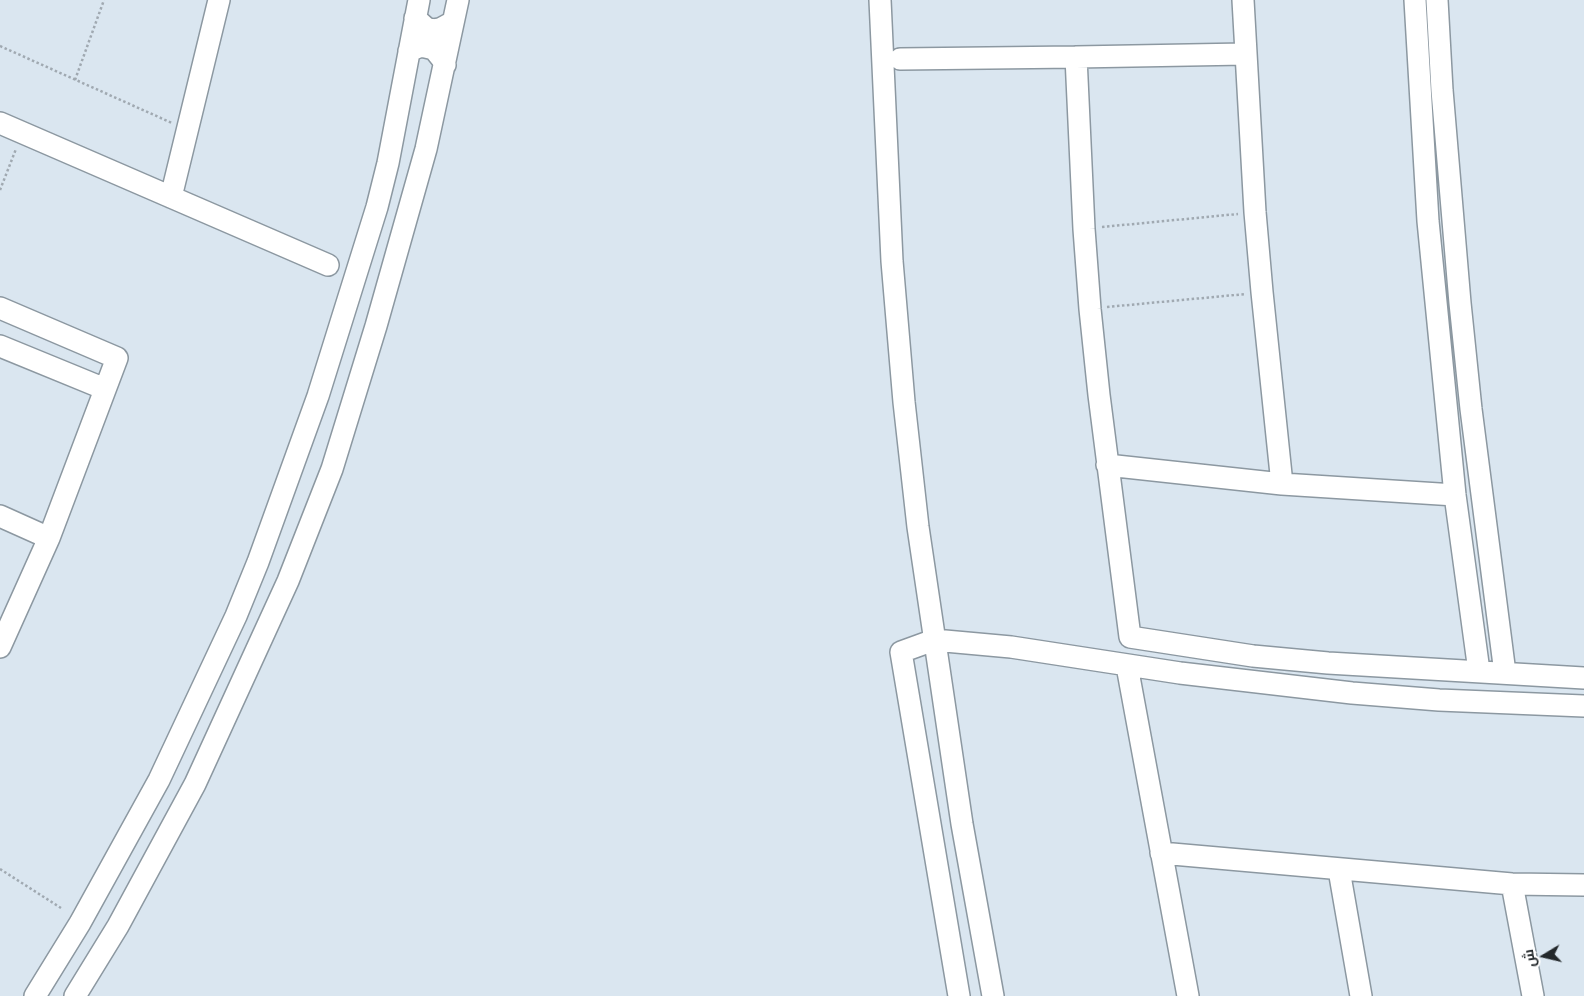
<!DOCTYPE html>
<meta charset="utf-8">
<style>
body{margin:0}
#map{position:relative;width:1584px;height:996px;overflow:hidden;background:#dae6f0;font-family:Commissioner,Cairo,sans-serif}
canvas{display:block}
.north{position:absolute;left:1519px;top:931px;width:50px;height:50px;-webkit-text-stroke:4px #fff;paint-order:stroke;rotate:261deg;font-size:14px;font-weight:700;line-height:20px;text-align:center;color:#23282b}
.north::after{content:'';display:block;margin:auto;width:18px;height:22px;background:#23282b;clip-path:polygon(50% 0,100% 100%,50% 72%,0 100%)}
</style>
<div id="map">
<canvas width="1584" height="996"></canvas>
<div class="north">ش</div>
</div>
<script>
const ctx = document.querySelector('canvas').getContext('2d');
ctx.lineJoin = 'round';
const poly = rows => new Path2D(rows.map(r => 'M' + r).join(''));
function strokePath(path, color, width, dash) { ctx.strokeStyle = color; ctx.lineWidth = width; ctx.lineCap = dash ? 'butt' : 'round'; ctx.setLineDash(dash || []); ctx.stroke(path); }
const minor = poly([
 [880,0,892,261,904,402,918,527,962,824,993,996],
 [1243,0,1255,212,1262,292,1282,484],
 [1415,0,1428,221,1455,495,1479,671],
 [1437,0,1442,90,1460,303,1471,409,1505,673],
 [415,18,426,28,433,30,440,29,453,22],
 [409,51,421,46,434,49,442,59,445,65],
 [1076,57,1084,229,1090,309,1099,395,1130,637,1253,656,1328,663,1584,678],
 [900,59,1076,57,1245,54],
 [0,123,328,265],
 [171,197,219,0],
 [0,308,117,358,49,538,0,647],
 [0,346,105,389],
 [1107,465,1282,484,1455,495],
 [0,516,49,538],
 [1127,666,1188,996],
 [1161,853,1512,884,1584,885],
 [1339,870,1361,996],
 [1512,884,1533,996],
 [35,996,80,923,159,780,236,616,258,562,318,396,377,207,388,163,419,0],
 [75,996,118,926,195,784,288,581,332,469,376,326,426,149,458,0],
 [959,996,901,652,934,640,1011,647,1180,673,1352,693,1439,700,1584,706]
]);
strokePath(minor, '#8c98a1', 24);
strokePath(poly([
 [0,46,172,123],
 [75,80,104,0],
 [0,190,16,149],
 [1102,227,1238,214],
 [1107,307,1246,294],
 [0,869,61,908]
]), '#a0a9b1', 2.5, [2.5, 2.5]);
strokePath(minor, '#fff', 21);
</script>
